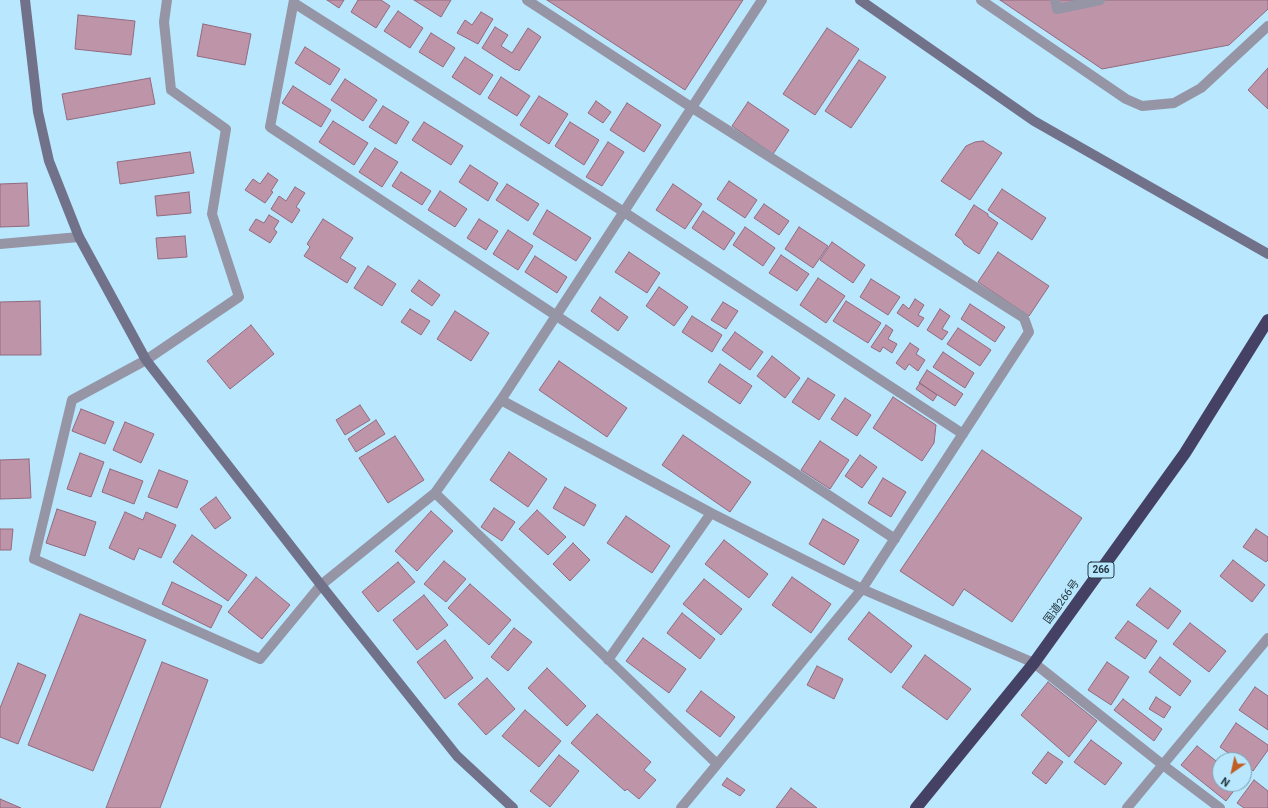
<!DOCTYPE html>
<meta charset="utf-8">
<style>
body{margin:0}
#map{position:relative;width:1268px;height:808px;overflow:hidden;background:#b8e7fe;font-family:Roboto,sans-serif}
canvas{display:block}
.north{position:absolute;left:1212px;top:752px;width:40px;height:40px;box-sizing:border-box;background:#b8e7fe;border:1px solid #7da1b2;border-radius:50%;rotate:214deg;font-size:11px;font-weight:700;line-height:16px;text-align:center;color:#253841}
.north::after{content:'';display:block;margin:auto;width:14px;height:18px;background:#c15e22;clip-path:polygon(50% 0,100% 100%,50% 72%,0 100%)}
</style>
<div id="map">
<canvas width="1268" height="808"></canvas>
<div class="north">N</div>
</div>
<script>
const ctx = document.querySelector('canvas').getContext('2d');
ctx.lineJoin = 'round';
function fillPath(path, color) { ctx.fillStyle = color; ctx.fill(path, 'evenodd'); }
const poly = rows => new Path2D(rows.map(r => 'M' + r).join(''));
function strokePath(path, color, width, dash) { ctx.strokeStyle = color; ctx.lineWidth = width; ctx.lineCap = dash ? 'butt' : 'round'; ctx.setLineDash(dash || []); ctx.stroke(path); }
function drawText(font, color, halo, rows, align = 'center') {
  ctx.font = font + ' Roboto,"Noto Sans JP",sans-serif'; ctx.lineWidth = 3; ctx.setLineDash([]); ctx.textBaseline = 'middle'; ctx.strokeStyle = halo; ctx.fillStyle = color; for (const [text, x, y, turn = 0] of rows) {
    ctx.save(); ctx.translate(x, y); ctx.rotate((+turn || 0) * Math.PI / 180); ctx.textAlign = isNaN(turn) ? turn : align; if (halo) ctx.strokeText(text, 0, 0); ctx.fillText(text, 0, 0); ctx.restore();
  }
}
const building = poly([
 [327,0,344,0,339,8,327,0],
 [358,0,381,0,390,6,376,28,351,12,358,0],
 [414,0,451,0,441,17,414,0],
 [547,0,743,0,685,90,547,0],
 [1000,0,1268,0,1268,9,1229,45,1102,69,1000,0],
 [398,11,423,28,410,48,384,31,398,11],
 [481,12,493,19,478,44,457,33,465,20,472,25,481,12],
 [78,15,135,21,131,55,75,49,78,15],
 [203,24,251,34,245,65,197,56,203,24],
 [495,27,508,35,501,46,512,53,528,28,541,37,519,71,517,69,516,70,482,48,495,27],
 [827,28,859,49,815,115,783,94,827,28],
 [431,33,455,48,443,67,419,52,431,33],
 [305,47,340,69,330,85,295,63,305,47],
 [465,57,493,75,480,95,452,77,465,57],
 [859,60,886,77,851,128,825,111,859,60],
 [1268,68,1268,109,1248,90,1268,68],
 [501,77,530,96,517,116,488,98,501,77],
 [150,78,155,104,67,120,62,94,150,78],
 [345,79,377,100,363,121,331,100,345,79],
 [293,86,331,110,321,127,282,103,293,86],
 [539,96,568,114,549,144,520,125,539,96],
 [596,101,611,112,603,123,588,113,596,101],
 [748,102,789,130,773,154,732,126,748,102],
 [627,103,661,125,644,152,610,130,627,103],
 [383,106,409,122,396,144,369,127,383,106],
 [333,121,368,143,354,165,319,142,333,121],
 [424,122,463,146,451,165,412,140,424,122],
 [570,122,599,140,584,165,555,146,570,122],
 [983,141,1002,153,970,200,941,181,966,146,975,142,983,141],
 [608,142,624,152,602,186,586,177,608,142],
 [375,148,398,162,382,187,359,172,375,148],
 [190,152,194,173,120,184,117,162,190,152],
 [470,165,498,183,488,201,459,182,470,165],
 [401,172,431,191,422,205,392,186,401,172],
 [268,173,278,180,271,191,273,192,265,203,245,190,253,179,260,184,268,173],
 [729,181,757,200,745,218,717,199,729,181],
 [27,183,29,226,0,227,0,184,27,183],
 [507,184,539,204,528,221,496,200,507,184],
 [673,184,702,204,685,229,656,210,673,184],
 [295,187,305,193,296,207,300,210,292,223,271,209,279,196,286,201,295,187],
 [1002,189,1046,218,1032,240,988,210,1002,189],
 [440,191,467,209,455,227,428,210,440,191],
 [189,192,191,213,157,216,155,196,189,192],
 [764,204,789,221,779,235,754,218,764,204],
 [974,205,988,214,988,216,998,223,979,254,964,244,962,240,955,235,974,205],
 [547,210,591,238,576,261,533,234,547,210],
 [703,211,735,233,724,250,692,228,703,211],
 [269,215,279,221,274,229,277,232,270,243,249,230,256,219,264,223,269,215],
 [323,219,353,238,340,258,356,268,347,283,304,256,310,247,307,244,323,219],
 [479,219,498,231,486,250,467,238,479,219],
 [745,227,775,248,763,266,733,245,745,227],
 [799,227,828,246,813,268,785,249,799,227],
 [508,230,533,246,518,270,493,254,508,230],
 [185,236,187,257,158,259,156,238,185,236],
 [832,242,865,265,853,283,820,260,832,242],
 [629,252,660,273,647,293,615,272,629,252],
 [998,252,1049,286,1029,316,978,282,998,252],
 [781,255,809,274,797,291,769,273,781,255],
 [535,256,567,277,557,293,525,272,535,256],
 [368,266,396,284,382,306,354,288,368,266],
 [818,278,845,296,826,323,800,305,818,278],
 [871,279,900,297,888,315,860,297,871,279],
 [419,280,440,295,432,306,411,291,419,280],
 [659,287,688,307,674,326,646,306,659,287],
 [600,297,628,317,618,331,591,311,600,297],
 [915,299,924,305,918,315,924,318,918,327,897,313,903,304,909,309,915,299],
 [40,301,41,355,0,355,0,302,40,301],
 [846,301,881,323,868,343,833,321,846,301],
 [723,302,738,311,726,329,711,320,723,302],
 [970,304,1005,327,995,342,961,319,970,304],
 [410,309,430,321,421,335,401,322,410,309],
 [940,309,950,316,942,329,948,332,942,340,927,330,940,309],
 [455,311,489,333,471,361,437,339,455,311],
 [692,316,722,335,712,352,682,332,692,316],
 [251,325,274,354,230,389,207,361,251,325],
 [886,325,893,330,888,339,897,344,892,353,883,347,880,352,871,347,886,325],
 [958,328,991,350,980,366,947,344,958,328],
 [735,332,763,352,750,370,722,350,735,332],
 [910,343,919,349,916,354,925,360,918,371,909,364,905,370,896,363,910,343],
 [943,352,974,373,965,388,933,367,943,352],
 [772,356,800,378,785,398,757,376,772,356],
 [559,361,627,408,607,437,539,390,559,361],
 [720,364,752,386,740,404,708,382,720,364],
 [927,370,963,394,955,406,919,383,927,370],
 [808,378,835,395,819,420,792,402,808,378],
 [920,383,937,395,933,401,916,389,920,383],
 [893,397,936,425,934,443,922,461,873,428,893,397],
 [845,398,871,415,857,436,831,419,845,398],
 [360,405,370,420,345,435,336,420,360,405],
 [81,409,114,422,105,444,72,431,81,409],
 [376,420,385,434,356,452,348,439,376,420],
 [125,422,154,434,141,463,113,450,125,422],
 [683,435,751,482,730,512,662,465,683,435],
 [395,436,424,480,388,503,359,458,395,436],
 [820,441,849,460,830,489,801,470,820,441],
 [982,450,1082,518,1012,622,964,589,953,606,900,571,982,450],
 [509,452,547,479,528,507,490,480,509,452],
 [80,453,104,462,91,497,67,489,80,453],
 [860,455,877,467,862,488,845,476,860,455],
 [29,459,31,498,0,499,0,460,29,459],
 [110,469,143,481,134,504,102,492,110,469],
 [159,470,188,481,177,508,148,497,159,470],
 [883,478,906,492,891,517,868,503,883,478],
 [565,487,596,505,584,526,553,508,565,487],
 [216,497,231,518,215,529,200,509,216,497],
 [494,508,515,522,502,541,481,527,494,508],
 [57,509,96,522,85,556,46,543,57,509],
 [537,510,566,537,548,555,519,529,537,510],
 [431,511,453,531,417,571,395,551,431,511],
 [125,512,143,520,146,512,176,525,161,558,139,548,134,560,109,548,125,512],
 [626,516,670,546,652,573,607,543,626,516],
 [823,519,859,540,844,565,809,544,823,519],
 [0,529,13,529,11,550,0,550,0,529],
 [1256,529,1268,537,1268,560,1266,562,1243,547,1256,529],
 [192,535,247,575,228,601,173,562,192,535],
 [724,540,768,574,749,598,705,564,724,540],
 [573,543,590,560,570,581,553,564,573,543],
 [1233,560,1265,585,1252,602,1220,576,1233,560],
 [444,561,466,579,446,602,424,584,444,561],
 [398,562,415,582,378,612,362,592,398,562],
 [256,577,290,605,262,639,228,612,256,577],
 [792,577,831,604,811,633,772,605,792,577],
 [704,579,742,609,721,635,683,604,704,579],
 [172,582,222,606,211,628,162,604,172,582],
 [470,584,511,620,489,645,448,608,470,584],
 [1150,588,1181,611,1168,629,1136,605,1150,588],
 [424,595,448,625,417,650,393,620,424,595],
 [869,612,912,646,891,673,848,639,869,612],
 [682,613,715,639,700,659,667,633,682,613],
 [80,614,146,640,93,771,28,745,80,614],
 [1128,621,1157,641,1145,659,1115,638,1128,621],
 [1190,623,1226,651,1209,672,1173,644,1190,623],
 [514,628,532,642,508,671,491,657,514,628],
 [643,638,686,669,669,693,626,661,643,638],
 [445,640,473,678,445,699,417,662,445,640],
 [925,655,971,689,947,720,902,687,925,655],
 [1160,657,1191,681,1180,696,1149,672,1160,657],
 [162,662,208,680,160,808,106,808,162,662],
 [1107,662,1129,677,1111,705,1088,690,1107,662],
 [18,663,46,675,18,744,0,737,0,708,18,663],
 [817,666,843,679,834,699,807,685,817,666],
 [547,668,586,706,567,726,528,688,547,668],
 [487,678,515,709,486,735,458,704,487,678],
 [1048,682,1097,721,1069,757,1021,715,1048,682],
 [1255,687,1268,696,1268,730,1239,710,1255,687],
 [701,691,735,717,720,737,686,711,701,691],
 [1156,697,1171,707,1164,718,1149,709,1156,697],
 [1123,699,1162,729,1154,741,1114,710,1123,699],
 [525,710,561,741,539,767,502,736,525,710],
 [597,714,651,762,644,770,656,780,639,799,627,789,625,791,571,743,597,714],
 [1236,723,1268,745,1268,750,1253,771,1244,764,1244,760,1238,760,1220,747,1236,723],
 [1091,740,1122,763,1105,785,1074,762,1091,740],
 [1197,746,1220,764,1220,784,1239,784,1226,801,1181,765,1197,746],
 [1048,752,1063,762,1046,784,1032,773,1048,752],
 [559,755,579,771,550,807,530,791,559,755],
 [727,778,745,790,740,796,722,785,727,778],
 [1254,780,1268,791,1268,808,1244,808,1237,803,1254,780],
 [791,788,817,808,776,808,791,788],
 [0,799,21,808,0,808,0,799]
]);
fillPath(building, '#be94a9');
strokePath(building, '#926a7e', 1);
strokePath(poly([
 [981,0,1126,99,1142,106,1174,103,1201,88,1268,26],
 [1055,0,1057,9,1100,0]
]), '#9595a6', 10);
strokePath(poly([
 [167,0,164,22,171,90,226,129,212,214,239,297,146,360,72,400,34,559,260,659,321,585,435,493,501,400,762,0],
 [294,0,270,127,895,539],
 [527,0,691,107,1024,318,1029,332,862,589,681,808],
 [294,3,624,212,963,434],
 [0,244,79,237],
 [501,400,711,513,862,589,1034,663,1163,765,1220,808],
 [435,493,717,764],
 [608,660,711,513],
 [1127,808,1268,638]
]), '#9595a6', 10);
strokePath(poly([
 [25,0,38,112,49,161,79,237,146,360,321,585,457,756,513,808],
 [860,0,1034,121,1268,254]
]), '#72718a', 10);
strokePath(poly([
 [916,808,1034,663,1185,453,1268,320]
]), '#454164', 12);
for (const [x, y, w] of [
 [1101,570,26]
]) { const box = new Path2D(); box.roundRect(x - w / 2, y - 8, w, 16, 3); ctx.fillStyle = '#b8e7fe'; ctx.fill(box); strokePath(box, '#253841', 1); }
drawText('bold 10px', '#253841', null, [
 ["266",1101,570]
]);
drawText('11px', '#253841', '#b8e7fe', [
 ["国道266号",1062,602,-54]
]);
</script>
